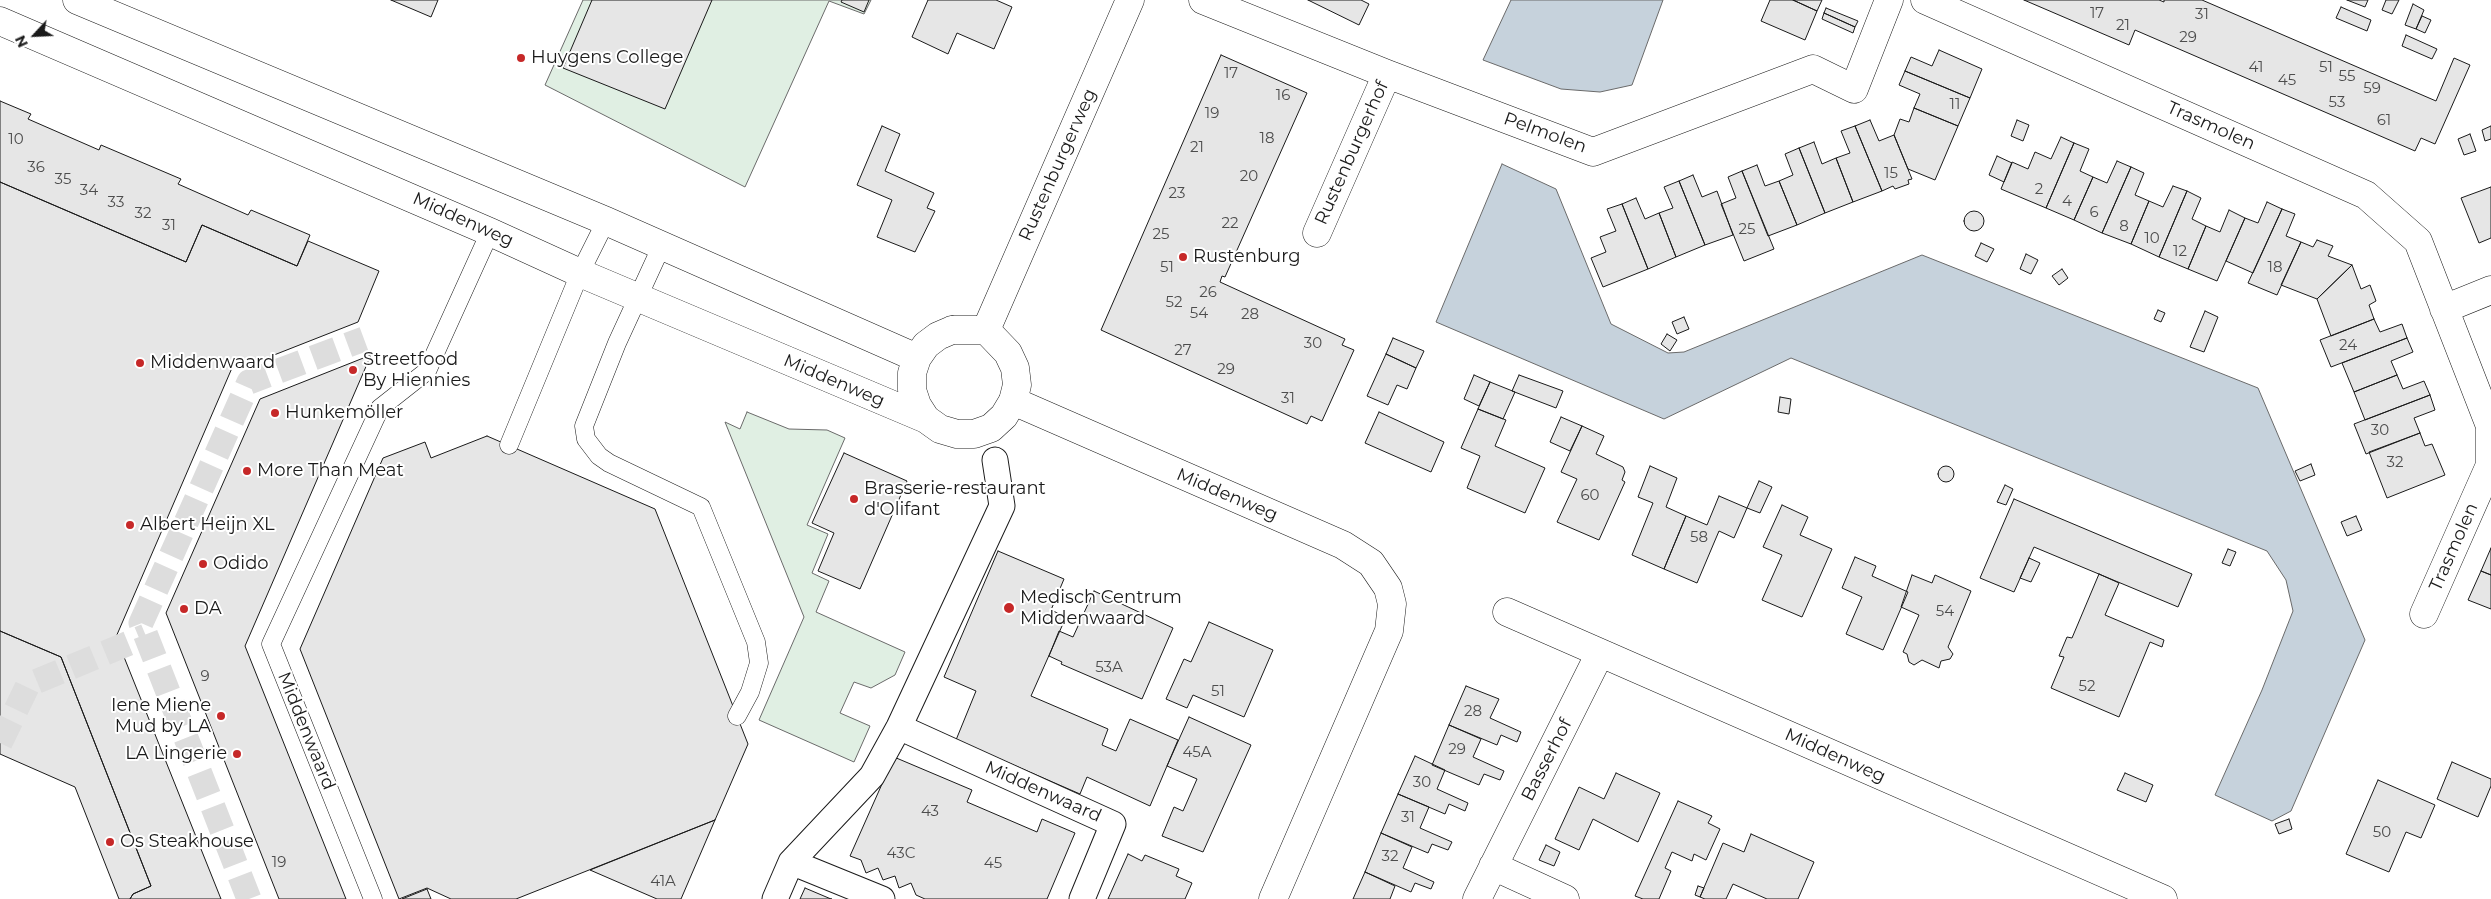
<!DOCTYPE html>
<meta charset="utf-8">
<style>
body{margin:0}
#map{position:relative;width:2491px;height:899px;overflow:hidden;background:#fff;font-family:Montserrat,sans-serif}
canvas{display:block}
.north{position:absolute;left:10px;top:10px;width:50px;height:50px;-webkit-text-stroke:4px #fff;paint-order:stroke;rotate:245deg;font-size:14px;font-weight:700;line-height:20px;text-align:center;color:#1a1a1a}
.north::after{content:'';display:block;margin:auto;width:18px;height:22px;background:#1a1a1a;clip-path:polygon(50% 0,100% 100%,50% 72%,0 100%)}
</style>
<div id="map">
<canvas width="2491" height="899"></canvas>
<div class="north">N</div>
</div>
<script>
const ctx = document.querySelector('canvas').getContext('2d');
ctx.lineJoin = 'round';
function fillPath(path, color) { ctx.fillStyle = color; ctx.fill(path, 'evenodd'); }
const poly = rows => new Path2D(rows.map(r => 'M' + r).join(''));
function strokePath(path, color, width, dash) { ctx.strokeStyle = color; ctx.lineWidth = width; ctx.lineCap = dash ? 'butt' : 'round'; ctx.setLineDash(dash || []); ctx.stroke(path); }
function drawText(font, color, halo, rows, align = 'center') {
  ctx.font = font + ' Montserrat,sans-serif'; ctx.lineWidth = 4; ctx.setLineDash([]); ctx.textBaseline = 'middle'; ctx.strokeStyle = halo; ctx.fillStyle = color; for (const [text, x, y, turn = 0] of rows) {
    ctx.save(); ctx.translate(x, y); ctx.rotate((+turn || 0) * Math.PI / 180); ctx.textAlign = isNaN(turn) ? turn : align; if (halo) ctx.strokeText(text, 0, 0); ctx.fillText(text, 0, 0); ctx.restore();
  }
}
const green = poly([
 [583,0,871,0,864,14,829,1,745,187,545,85,583,0],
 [747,412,789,429,827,430,845,438,807,525,828,534,812,573,829,581,816,612,905,652,895,675,871,688,854,682,840,713,870,726,854,762,759,720,804,617,725,422,740,429,747,412]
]);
fillPath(green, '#e0efe3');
strokePath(green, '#6a6a6a', 1);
const water = poly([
 [1511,0,1663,0,1632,85,1600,92,1561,89,1483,60,1511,0],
 [1502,164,1556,189,1611,324,1668,353,1684,352,1922,255,2258,388,2365,640,2291,811,2272,821,2215,795,2262,690,2293,611,2286,580,2267,551,1791,358,1664,419,1436,322,1502,164]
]);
fillPath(water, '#c6d2dc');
strokePath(water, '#6a6a6a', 1);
const building = poly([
 [391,0,438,0,431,17,391,0],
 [592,0,712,0,665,109,563,68,592,0],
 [842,0,869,0,864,12,841,2,842,0],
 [928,0,996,0,1012,7,994,49,957,33,948,54,912,37,928,0],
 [1308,0,1361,0,1369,4,1359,25,1308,0],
 [1770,0,1793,0,1817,11,1805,40,1761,21,1770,0],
 [1793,0,1822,0,1817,11,1793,0],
 [2024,0,2159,0,2164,2,2164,0,2202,0,2436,101,2454,58,2470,65,2435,144,2421,138,2415,151,2135,30,2129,45,2024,0],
 [2347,0,2368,0,2365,7,2347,0],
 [2386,0,2399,0,2392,14,2382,10,2386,0],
 [2413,4,2424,10,2416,29,2405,25,2413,4],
 [2341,7,2371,20,2367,31,2336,18,2341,7],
 [1826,8,1858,21,1855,27,1824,13,1826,8],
 [1824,13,1855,27,1853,33,1822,19,1824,13],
 [2422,16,2431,20,2425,33,2416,29,2422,16],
 [2406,35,2437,49,2432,59,2402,46,2406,35],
 [1939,50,1982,69,1970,98,1905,71,1911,57,1932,66,1939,50],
 [1221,55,1307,93,1225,277,1222,276,1220,282,1345,339,1342,345,1354,350,1322,421,1311,416,1307,424,1101,330,1221,55],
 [1905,71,1970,98,1958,126,1914,108,1920,94,1899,85,1905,71],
 [0,101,31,114,28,119,99,150,101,145,181,179,178,184,248,215,251,210,310,235,297,266,202,225,186,262,0,182,0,101],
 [1914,108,1958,126,1935,180,1908,169,1894,135,1900,119,1909,122,1914,108],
 [1870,120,1879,141,1894,135,1912,179,1908,180,1909,184,1895,189,1893,186,1882,191,1855,126,1870,120],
 [2017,120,2029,125,2023,141,2011,136,2017,120],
 [882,126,900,134,885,171,934,193,927,208,935,211,915,252,877,237,892,200,857,185,882,126],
 [1855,126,1882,191,1853,202,1836,158,1850,153,1841,131,1855,126],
 [2491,126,2491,139,2485,141,2482,130,2491,126],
 [2470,134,2476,151,2464,155,2458,139,2470,134],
 [2061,137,2074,143,2046,208,2001,189,2012,162,2028,169,2035,152,2051,159,2061,137],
 [1814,142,1822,164,1836,158,1853,202,1825,213,1799,148,1814,142],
 [2074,143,2089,149,2080,171,2093,177,2074,220,2046,208,2074,143],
 [1799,148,1825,213,1797,225,1779,181,1793,175,1785,154,1799,148],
 [1997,156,2012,163,2004,182,1989,175,1997,156],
 [2117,161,2131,167,2102,233,2074,220,2093,177,2107,183,2117,161],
 [1757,165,1765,186,1779,181,1797,225,1768,236,1742,171,1757,165],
 [2131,167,2144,173,2135,195,2149,201,2131,244,2102,233,2131,167],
 [1742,171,1774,249,1744,261,1721,204,1736,198,1728,177,1742,171],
 [1693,175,1702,197,1717,191,1733,235,1705,245,1679,181,1693,175],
 [1679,181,1705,245,1676,257,1659,213,1673,208,1664,187,1679,181],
 [0,182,186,262,202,225,297,266,308,241,379,271,358,322,246,366,235,361,116,637,221,899,130,899,133,894,151,886,61,657,0,631,0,182],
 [2173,186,2187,191,2159,257,2131,244,2149,201,2163,207,2173,186],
 [2491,187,2491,238,2479,243,2461,198,2491,187],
 [2187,191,2201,198,2192,219,2206,226,2188,269,2159,257,2187,191],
 [1636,198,1645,219,1659,213,1676,257,1648,269,1622,204,1636,198],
 [2267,202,2282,209,2253,273,2226,261,2245,218,2258,223,2267,202],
 [1622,204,1648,269,1603,287,1591,258,1606,252,1600,237,1616,231,1607,209,1622,204],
 [2282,209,2295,214,2286,236,2301,242,2277,295,2248,283,2282,209],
 [2229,210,2245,218,2217,281,2188,269,2206,226,2220,232,2229,210],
 '1964 221a10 10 0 1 1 20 0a10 10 0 1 1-20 0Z',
 [2317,240,2333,246,2328,256,2352,265,2317,299,2281,285,2301,242,2313,247,2317,240],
 [1981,243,1994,249,1987,262,1975,256,1981,243],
 [2026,254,2038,260,2031,274,2020,269,2026,254],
 [2352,265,2361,289,2370,285,2376,301,2369,305,2374,319,2331,336,2317,299,2352,265],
 [2062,269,2068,278,2059,285,2052,276,2062,269],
 [2158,310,2165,313,2161,322,2154,319,2158,310],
 [2205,311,2218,317,2204,352,2190,347,2205,311],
 [1684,317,1689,329,1677,334,1672,322,1684,317],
 [2374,319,2380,332,2402,324,2407,338,2331,367,2320,340,2374,319],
 [1667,334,1677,340,1670,351,1661,344,1667,334],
 [1393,338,1424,351,1416,368,1386,354,1393,338],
 [2407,338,2413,352,2391,361,2397,375,2354,392,2342,363,2407,338],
 [1386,354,1416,368,1407,389,1397,385,1388,405,1367,396,1386,354],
 [371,355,245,646,346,899,279,899,166,613,260,399,371,355],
 [1474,375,1490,382,1479,406,1464,399,1474,375],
 [1519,375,1563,391,1556,408,1512,391,1519,375],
 [2397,375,2403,389,2424,381,2430,395,2365,420,2354,392,2397,375],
 [1490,382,1515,392,1503,419,1478,409,1490,382],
 [2430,395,2435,410,2414,418,2420,433,2366,454,2354,424,2430,395],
 [1780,397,1791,399,1789,414,1778,412,1780,397],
 [1478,409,1506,420,1495,446,1545,468,1525,513,1467,488,1480,456,1461,448,1478,409],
 [1379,412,1444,442,1431,472,1365,443,1379,412],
 [1561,417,1582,426,1570,451,1550,442,1561,417],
 [1582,426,1604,436,1596,454,1623,467,1625,472,1622,480,1625,482,1599,540,1557,522,1577,479,1561,472,1582,426],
 [2420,433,2425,446,2432,444,2445,475,2387,498,2369,452,2420,433],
 [487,436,655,509,748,744,715,820,516,899,451,899,427,888,399,899,300,649,383,458,425,442,431,458,487,436],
 [844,453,907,481,860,589,818,571,834,533,812,523,844,453],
 [2311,464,2315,475,2300,481,2295,471,2311,464],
 '1938 474a8 8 0 1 1 16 0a8 8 0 1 1-16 0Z',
 [1650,466,1677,478,1666,507,1686,516,1664,569,1632,555,1653,503,1638,497,1650,466],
 [1759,481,1772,487,1760,513,1747,508,1759,481],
 [2005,485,2013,489,2006,505,1997,502,2005,485],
 [1719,496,1747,508,1734,538,1719,531,1697,583,1664,569,1686,516,1707,525,1719,496],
 [2014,499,2192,574,2178,607,2034,547,2014,592,1980,578,2014,499],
 [1782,505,1808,517,1800,535,1832,549,1802,617,1762,600,1782,555,1763,547,1782,505],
 [2356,516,2362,530,2347,536,2341,522,2356,516],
 [2491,548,2491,575,2481,571,2491,548],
 [2228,549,2236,552,2230,566,2222,563,2228,549],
 [998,551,1064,579,1051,610,1066,617,1031,696,1108,729,1102,745,1116,751,1130,719,1178,740,1150,806,1087,777,1080,794,956,740,976,691,944,677,998,551],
 [1855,557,1876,566,1872,576,1908,592,1883,650,1846,634,1862,597,1842,588,1855,557],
 [2029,558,2040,563,2031,582,2020,578,2029,558],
 [2481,571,2491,575,2491,609,2468,600,2481,571],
 [2099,574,2119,583,2105,615,2164,640,2162,647,2150,642,2119,717,2051,688,2064,657,2059,656,2067,637,2072,638,2099,574],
 [1912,575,1932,583,1935,575,1971,591,1948,647,1953,654,1950,659,1941,661,1939,668,1922,660,1914,665,1909,662,1907,654,1903,652,1919,615,1901,607,1912,575],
 [1094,591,1173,628,1142,699,1061,664,1062,662,1049,656,1059,631,1073,637,1094,591],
 [1209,622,1273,650,1244,717,1193,695,1187,708,1166,699,1184,659,1191,662,1209,622],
 [0,631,61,657,151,886,133,894,130,899,119,899,75,787,0,754,0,631],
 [1466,686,1499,699,1490,718,1521,732,1517,742,1501,735,1497,745,1449,725,1466,686],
 [1189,717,1251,745,1203,852,1162,836,1174,807,1183,811,1197,779,1167,766,1189,717],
 [1449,725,1481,739,1473,757,1504,771,1500,780,1484,774,1479,785,1432,765,1449,725],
 [1415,756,1445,770,1437,789,1468,803,1465,811,1449,804,1445,814,1398,794,1415,756],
 [894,757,972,790,967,802,1037,832,1042,819,1075,833,1047,899,925,899,916,895,911,883,899,888,895,876,883,880,878,868,866,873,861,860,850,856,894,757],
 [2452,762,2491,779,2491,786,2478,817,2437,799,2452,762],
 [1616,773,1660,793,1638,842,1593,819,1579,850,1555,839,1579,787,1604,799,1616,773],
 [2125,773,2153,785,2146,802,2117,790,2125,773],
 [2378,780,2435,805,2421,838,2406,832,2389,872,2346,854,2378,780],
 [1398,794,1429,807,1420,828,1452,842,1448,850,1432,844,1428,853,1381,833,1398,794],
 [1678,801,1712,816,1708,823,1720,829,1706,860,1694,854,1692,861,1672,852,1665,868,1671,871,1659,899,1643,899,1635,896,1678,801],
 [2289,819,2292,829,2279,834,2275,824,2289,819],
 [715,820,681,899,657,899,590,870,715,820],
 [1381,833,1412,847,1403,868,1434,882,1431,889,1415,883,1411,892,1365,872,1381,833],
 [1751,834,1814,862,1798,899,1767,899,1733,884,1726,899,1705,899,1700,897,1723,843,1744,852,1751,834],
 [1546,845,1560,852,1554,866,1539,860,1546,845],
 [1128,854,1142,861,1145,855,1179,869,1176,876,1192,883,1185,899,1108,899,1128,854],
 [1365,872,1395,886,1390,899,1353,899,1365,872],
 [1698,886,1704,888,1700,897,1695,895,1698,886],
 [805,888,831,899,832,899,800,899,805,888],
 [427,889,431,899,402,899,427,889]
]);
fillPath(building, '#e6e6e6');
strokePath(building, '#1a1a1a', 1);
strokePath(poly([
 [0,743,28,685,146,636],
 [249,899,141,623,249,382,364,339]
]), '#ddd', 25, [25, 12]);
const service = poly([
 [662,245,617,343,584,426,586,439,599,456,609,463,701,507,756,642,759,663,750,692,737,716],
 [509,445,580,273,606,221],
 [373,899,271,644,380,408,427,371,490,232]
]);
const pedestrian = poly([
 [899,727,1113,824,1082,899],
 [791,862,882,899],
 [775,899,791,862,872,776,899,727,1002,506,995,460]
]);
const minor = poly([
 [1203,0,1387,74,1593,152,1813,69,1854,89,1889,0],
 [1925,0,2366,195,2418,241,2490,426,2490,465,2424,614],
 [1317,233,1387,74],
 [2444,309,2491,290],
 [1013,401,1343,545,1371,563,1388,588,1392,604,1389,631,1273,899],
 [1507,612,2163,899],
 [1493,866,1565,899],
 [1477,899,1600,653]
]);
const tertiary = poly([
 [77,0,606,221,917,358],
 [0,21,490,232,580,273,926,419],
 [952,330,986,330,1008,353,1015,368,1017,385,1013,401,1004,416,991,428,974,434,957,434,940,429,926,419,917,405,912,390,912,373,917,358,926,345,938,336,952,330],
 [986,330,1130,0]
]);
strokePath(service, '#1a1a1a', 19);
strokePath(pedestrian, '#1a1a1a', 27);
strokePath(minor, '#1a1a1a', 29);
strokePath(tertiary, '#1a1a1a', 29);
strokePath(service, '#fff', 18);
strokePath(pedestrian, '#fff', 25);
strokePath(minor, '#fff', 28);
strokePath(tertiary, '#fff', 28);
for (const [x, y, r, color] of [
 [521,58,5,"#c62828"],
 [1183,257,5,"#c62828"],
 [140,363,5,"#c62828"],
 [353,370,5,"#c62828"],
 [275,413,5,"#c62828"],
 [247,471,5,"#c62828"],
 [854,499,5,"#c62828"],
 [130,525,5,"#c62828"],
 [203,564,5,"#c62828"],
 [1009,608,6,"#c62828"],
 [184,609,5,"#c62828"],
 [221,716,5,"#c62828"],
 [237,754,5,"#c62828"],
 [110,842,5,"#c62828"]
]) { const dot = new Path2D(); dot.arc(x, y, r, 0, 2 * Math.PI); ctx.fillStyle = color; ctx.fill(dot); strokePath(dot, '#fff', 2); }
drawText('15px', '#4d4d4d', null, [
 ["17",2097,14],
 ["31",2202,15],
 ["21",2123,26],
 ["29",2188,38],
 ["41",2256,68],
 ["51",2326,68],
 ["17",1231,74],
 ["55",2347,77],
 ["45",2287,81],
 ["59",2372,89],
 ["16",1283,96],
 ["53",2337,103],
 ["11",1955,105],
 ["19",1212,114],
 ["61",2384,121],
 ["18",1267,139],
 ["10",16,140],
 ["21",1197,148],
 ["36",36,168],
 ["15",1891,174],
 ["20",1249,177],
 ["35",63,180],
 ["2",2039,190],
 ["34",89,191],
 ["23",1177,194],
 ["4",2067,202],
 ["33",116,203],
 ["6",2094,213],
 ["32",143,214],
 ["22",1230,224],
 ["31",169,226],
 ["8",2124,227],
 ["25",1747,230],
 ["25",1161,235],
 ["10",2152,239],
 ["12",2180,252],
 ["51",1167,268],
 ["18",2275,268],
 ["26",1208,293],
 ["52",1174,303],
 ["54",1199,314],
 ["28",1250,315],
 ["30",1313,344],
 ["24",2348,346],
 ["27",1183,351],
 ["29",1226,370],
 ["31",1288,399],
 ["30",2380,431],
 ["32",2395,463],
 ["60",1590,496],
 ["58",1699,538],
 ["54",1945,612],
 ["53A",1109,668],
 ["9",205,677],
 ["52",2087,687],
 ["51",1218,692],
 ["28",1473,712],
 ["29",1457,750],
 ["45A",1197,753],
 ["30",1422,783],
 ["43",930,812],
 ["31",1408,818],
 ["50",2382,833],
 ["43C",901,854],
 ["32",1390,857],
 ["19",279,863],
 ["45",993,864],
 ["41A",663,882]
]);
drawText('18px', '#1a1a1a', '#fff', [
 ["Huygens College",531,58],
 ["Rustenburg",1193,257],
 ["Streetfood",363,360],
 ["By Hiennies",363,381],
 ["Middenwaard",150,363],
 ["Hunkemöller",285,413],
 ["More Than Meat",257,471],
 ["Brasserie-restaurant",864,489],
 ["d'Olifant",864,510],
 ["Albert Heijn XL",140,525],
 ["Odido",213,564],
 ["Medisch Centrum",1020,598],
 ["Middenwaard",1020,619],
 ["DA",194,609],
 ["Iene Miene",211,706,"right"],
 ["Mud by LA",211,727,"right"],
 ["LA Lingerie",227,754,"right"],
 ["Os Steakhouse",120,842]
], 'left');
drawText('18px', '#1a1a1a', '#fff', [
 ["Trasmolen",2211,126,24],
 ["Pelmolen",1545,133,20],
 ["Rustenburgerhof",1352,153,-66],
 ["Rustenburgerweg",1058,165,-66],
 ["Middenweg",463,220,24],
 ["Middenweg",834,381,23],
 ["Middenweg",1227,495,23],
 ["Trasmolen",2454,547,-66],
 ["Middenwaard",306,731,68],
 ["Middenweg",1835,756,24],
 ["Basserhof",1547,760,-63],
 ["Middenwaard",1043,792,24]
]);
</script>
